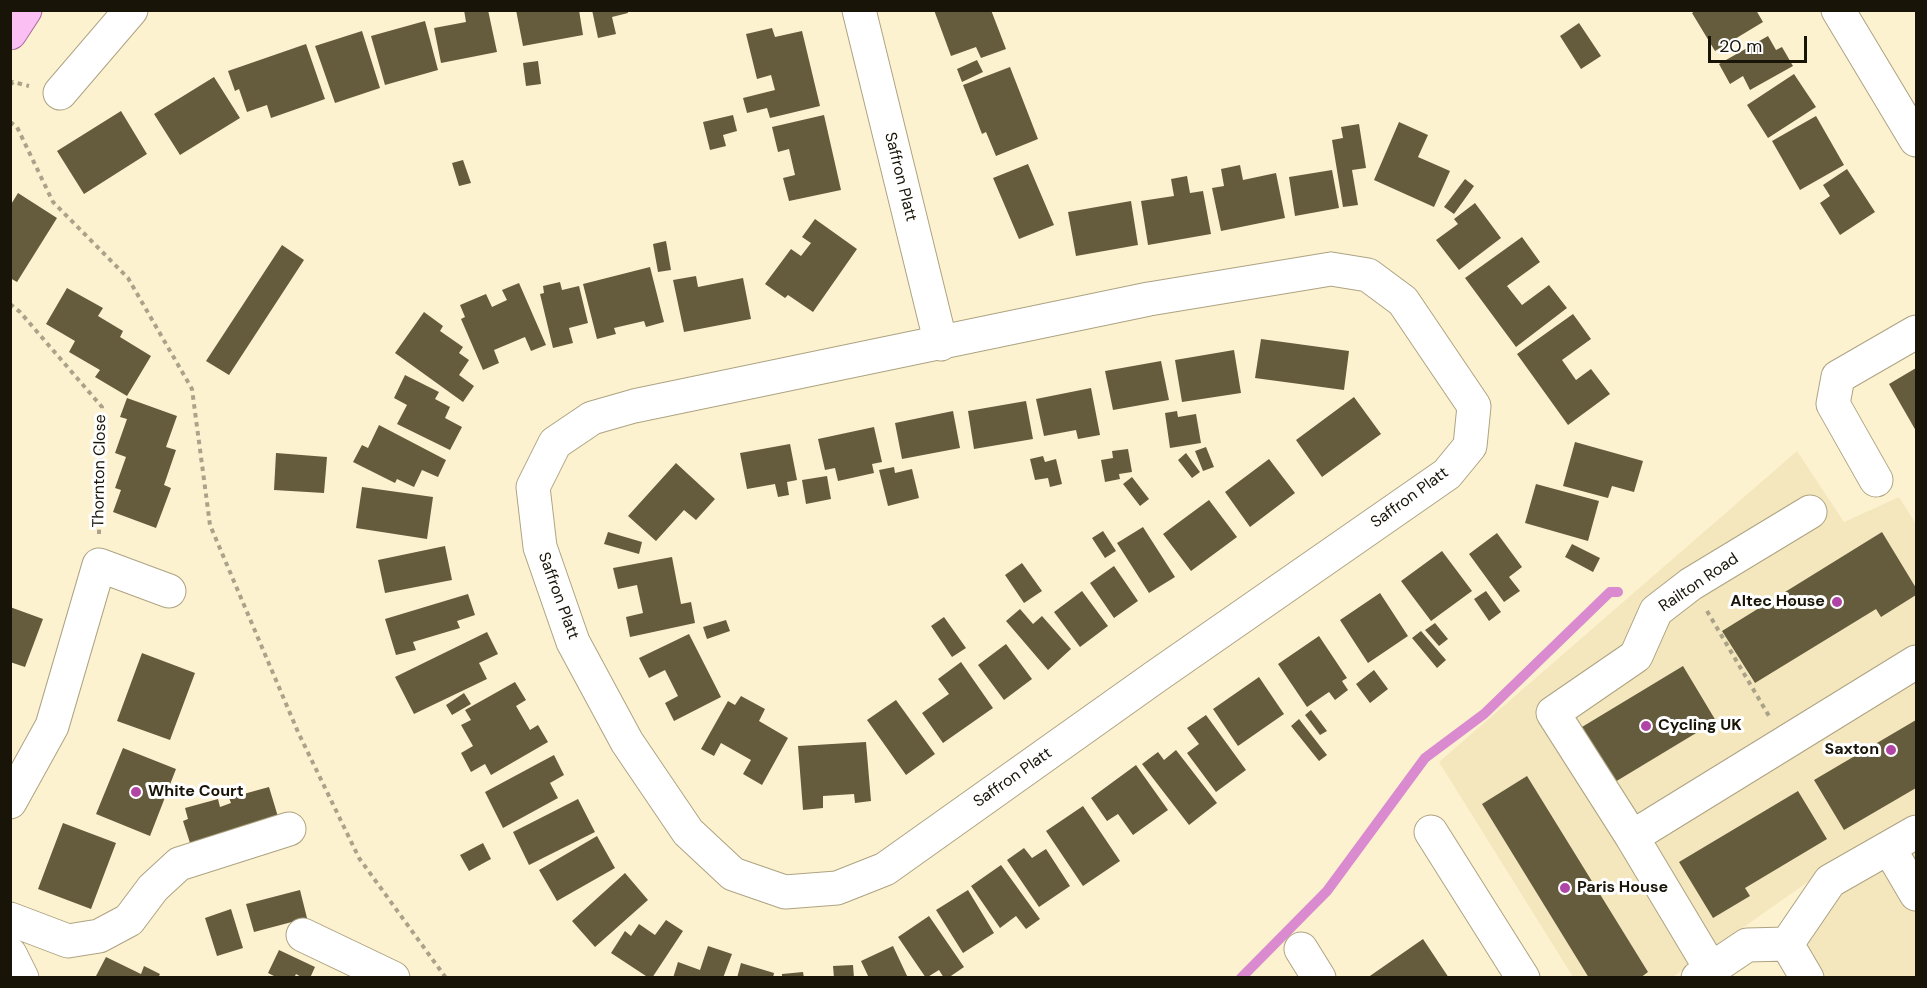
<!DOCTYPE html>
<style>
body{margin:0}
#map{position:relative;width:1927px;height:988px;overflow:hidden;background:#fdf2d0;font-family:"DM Sans",sans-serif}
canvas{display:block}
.frame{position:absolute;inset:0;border:12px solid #181408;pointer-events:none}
.scale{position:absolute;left:1708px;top:36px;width:99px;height:27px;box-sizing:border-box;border:3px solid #181408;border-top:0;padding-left:8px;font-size:18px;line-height:21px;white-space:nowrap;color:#181408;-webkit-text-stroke:4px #fff;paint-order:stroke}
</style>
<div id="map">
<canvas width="1927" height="988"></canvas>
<div class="frame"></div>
<div class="scale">20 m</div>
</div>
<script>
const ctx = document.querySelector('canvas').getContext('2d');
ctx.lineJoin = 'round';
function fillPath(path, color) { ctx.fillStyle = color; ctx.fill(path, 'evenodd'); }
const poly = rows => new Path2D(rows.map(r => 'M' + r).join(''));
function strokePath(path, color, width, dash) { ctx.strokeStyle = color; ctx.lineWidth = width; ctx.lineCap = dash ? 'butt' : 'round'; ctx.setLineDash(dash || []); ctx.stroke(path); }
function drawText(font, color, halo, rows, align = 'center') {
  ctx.font = font + ' "DM Sans",sans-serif'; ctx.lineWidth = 6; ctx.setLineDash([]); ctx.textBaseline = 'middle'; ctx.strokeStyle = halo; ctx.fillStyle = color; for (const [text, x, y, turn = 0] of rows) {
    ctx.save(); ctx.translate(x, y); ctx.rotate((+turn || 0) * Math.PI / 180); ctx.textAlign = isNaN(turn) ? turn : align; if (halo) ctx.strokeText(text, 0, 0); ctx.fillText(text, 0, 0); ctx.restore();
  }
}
fillPath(poly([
 [1797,451,1844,522,1899,497,1916,524,1916,813,1829,867,1673,977,1573,977,1439,762],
 [1916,838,1916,977,1824,977,1797,934,1834,886]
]), '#f4e7bd');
strokePath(poly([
 [1241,978,1327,891,1425,758,1484,714,1610,592,1618,592]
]), '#da8bd0', 10);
fillPath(poly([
 [464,10,488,10,497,52,441,63,434,28,466,22],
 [516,10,579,10,583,35,523,46],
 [592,10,627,10,628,13,612,17,616,34,598,38],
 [934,10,982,12,991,10,1006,49,981,58,976,47,951,56],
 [1696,10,1756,10,1763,22,1715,51,1692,13],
 [425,21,438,70,385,85,371,36],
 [1579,23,1601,56,1581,69,1560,36],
 [772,28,775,37,802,31,820,106,770,118,767,108,747,113,743,98,775,90,771,75,757,79,746,34],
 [362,31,380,88,335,103,315,46],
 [1768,36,1776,50,1782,47,1793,66,1750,90,1743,76,1730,84,1719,64],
 [306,44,325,99,271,118,267,105,247,112,239,89,235,91,228,71],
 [977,60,983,72,962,82,957,69],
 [538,61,541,84,526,86,523,63],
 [1010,67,1038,139,996,156,986,132,982,134,963,85],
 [1794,74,1816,107,1768,138,1747,105],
 [214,77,240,118,180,155,154,114],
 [121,111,147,154,84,194,57,151],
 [733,115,737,131,723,135,726,146,710,150,703,122],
 [824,115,841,190,789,201,783,178,795,175,789,149,778,152,772,127],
 [1816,116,1844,165,1800,190,1772,141],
 [1399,122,1428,135,1418,157,1450,171,1434,207,1374,180],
 [1359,124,1366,168,1352,170,1358,205,1343,207,1332,140,1343,138,1341,127],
 [463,160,471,183,459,186,452,163],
 [1028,164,1054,225,1019,239,993,178],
 [1240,165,1243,180,1276,173,1285,218,1221,231,1212,188,1224,186,1221,169],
 [1847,169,1875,212,1840,235,1820,203,1830,196,1823,185],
 [1332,170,1339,208,1295,216,1289,177],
 [1187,176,1190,193,1203,191,1211,234,1148,245,1141,201,1174,196,1171,179],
 [1465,179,1474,186,1454,214,1444,207],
 [18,193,57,218,17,282,10,278,10,206],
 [1131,201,1138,245,1076,256,1068,212],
 [1475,203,1501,238,1459,270,1436,240,1458,224,1454,219],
 [815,219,857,249,813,312,788,295,785,298,765,284,791,249,801,256,811,243,802,237],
 [1522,237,1540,262,1507,286,1522,305,1549,285,1567,308,1516,347,1465,278],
 [666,241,671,270,658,272,653,244],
 [282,245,304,260,229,375,206,361],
 [650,267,664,322,646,327,644,321,614,328,616,334,597,339,583,284],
 [696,276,698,287,743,278,751,319,684,332,673,280],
 [560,282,562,290,579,286,588,323,569,328,573,343,553,348,540,294,544,293,543,286],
 [519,283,546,345,531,351,525,337,494,350,499,363,483,370,461,319,465,317,460,305,486,294,492,307,507,300,502,290],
 [67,288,103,308,98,316,123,331,120,337,151,356,127,396,95,377,100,370,69,352,75,341,46,324],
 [424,312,443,326,440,331,463,347,459,353,469,360,459,375,474,386,463,402,395,353],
 [1573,314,1591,339,1562,360,1576,380,1591,369,1610,394,1568,425,1517,354],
 [1261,339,1349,351,1344,390,1255,378],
 [1234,350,1241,393,1182,402,1175,360],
 [1161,361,1169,400,1113,410,1105,371],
 [1916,368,1916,431,1889,384],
 [405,375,439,392,435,399,450,407,445,418,462,427,450,450,397,424,407,405,394,398],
 [1091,388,1100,435,1078,439,1076,430,1044,436,1036,399],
 [1354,397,1381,434,1322,477,1296,440],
 [127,398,177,416,166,447,176,450,164,485,171,488,156,528,113,512,121,490,115,488,126,457,115,453,127,419,120,417],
 [1026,401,1033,439,974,449,968,411],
 [953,411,960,448,902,459,895,423],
 [1177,411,1178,417,1196,414,1201,443,1170,448,1165,413],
 [379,425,446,460,438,477,422,470,414,487,397,479,395,483,353,462,362,445,368,448],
 [874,427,882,462,872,464,874,473,838,481,835,468,825,470,818,439],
 [1575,442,1643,461,1634,492,1612,486,1608,498,1563,486],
 [790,444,797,480,787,482,789,495,778,497,775,484,747,489,740,453],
 [1206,447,1214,467,1203,471,1195,451],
 [1128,449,1132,472,1119,474,1120,479,1105,482,1101,460,1113,458,1112,451],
 [276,453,327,457,324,493,274,490],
 [1186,453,1200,472,1192,478,1178,460],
 [1043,456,1045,462,1056,459,1062,484,1050,487,1048,478,1035,480,1030,459],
 [1269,459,1295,493,1250,527,1225,492],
 [676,463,715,499,696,520,684,510,656,541,628,516],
 [894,467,895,473,912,469,919,498,888,506,879,470],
 [827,476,831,499,806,504,802,480],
 [1132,477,1149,499,1140,506,1123,484],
 [1536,484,1599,501,1588,541,1525,523],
 [362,487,433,497,427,539,356,528],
 [1209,500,1237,537,1191,571,1163,534],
 [1143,527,1175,577,1149,593,1117,543],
 [1103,531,1116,551,1105,558,1092,538],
 [608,532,642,542,639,554,604,544],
 [1882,532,1916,588,1916,595,1881,617,1876,609,1755,683,1722,631],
 [1497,533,1522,567,1509,577,1520,591,1504,602,1469,554],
 [1572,544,1600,558,1593,572,1565,557],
 [445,546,452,580,385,593,378,560],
 [1442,551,1472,591,1431,621,1401,581],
 [672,557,681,604,691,602,695,623,630,637,626,617,643,613,637,585,618,589,613,568],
 [1022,563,1042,591,1024,603,1005,575],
 [1114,566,1138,601,1114,618,1090,583],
 [1082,591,1108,626,1080,647,1054,612],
 [1486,591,1501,612,1489,621,1474,599],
 [1380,593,1408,636,1368,663,1340,620],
 [468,594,475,615,457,621,460,628,413,642,416,650,396,655,385,619],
 [10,607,43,619,25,667,10,662],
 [1020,609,1033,624,1042,616,1071,649,1048,670,1006,621],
 [944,617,966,648,952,657,931,626],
 [726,620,730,631,707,639,703,627],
 [1435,623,1448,639,1439,646,1425,630],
 [1421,631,1446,660,1437,668,1412,638],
 [487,632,498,654,479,663,487,679,414,714,395,677],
 [689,634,721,697,674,721,665,703,678,696,665,670,649,678,639,658],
 [1319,636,1347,678,1342,681,1348,690,1335,700,1329,692,1307,707,1278,664],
 [1006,644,1032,679,1004,700,978,665],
 [142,653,195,673,170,740,117,721],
 [961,662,993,708,943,743,922,713,949,694,938,679],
 [1683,666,1716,721,1610,785,1577,730],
 [1374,670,1388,689,1370,703,1356,684],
 [1259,677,1284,714,1238,746,1213,709],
 [515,682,526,700,516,706,530,730,538,725,548,742,491,775,485,764,471,772,461,753,473,746,461,725,471,720,465,710],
 [464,693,471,704,452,715,446,705],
 [741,696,765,709,759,721,788,738,762,785,743,774,751,760,721,743,714,756,701,749,728,701,735,705],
 [896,700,935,754,906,775,867,720],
 [1311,710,1327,731,1320,735,1305,715],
 [1206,715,1246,770,1216,792,1187,753,1199,744,1187,728],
 [1299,719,1327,755,1319,761,1291,726],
 [1916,720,1916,788,1844,830,1814,780],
 [866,742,871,801,855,803,854,794,823,796,823,808,803,810,798,746],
 [123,748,176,769,150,836,96,814],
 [1176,750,1217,803,1189,825,1142,764,1158,752,1164,760],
 [554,755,564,775,550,783,558,798,503,828,485,792],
 [1136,765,1168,810,1133,835,1118,814,1107,821,1091,798],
 [1527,776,1648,972,1640,978,1589,978,1482,804],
 [269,787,279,820,191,846,183,821,188,819,185,808,218,799,220,807,231,803,229,798],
 [1798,791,1827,839,1745,888,1750,896,1713,918,1679,862],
 [578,799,595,832,529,865,513,832],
 [1083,806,1120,861,1083,886,1046,831],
 [63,823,116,843,91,909,38,889],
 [597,836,615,868,557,901,539,870],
 [483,843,491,859,469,871,460,855],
 [1024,848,1032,858,1046,849,1070,886,1039,907,1007,860],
 [1001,865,1040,919,1026,929,1016,916,1000,928,971,886],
 [625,873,648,900,595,947,572,921],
 [300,890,307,918,254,932,246,904],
 [968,890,994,933,963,953,936,910],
 [231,909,243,948,217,956,205,918],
 [929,916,964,967,948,978,944,978,939,970,926,978,898,937],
 [666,920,683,931,652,978,649,978,611,953,625,931,631,936,639,924,655,935],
 [1423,939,1449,978,1367,978],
 [708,946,732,954,723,978,673,978,678,962,700,970],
 [893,946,908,978,869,978,861,961],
 [279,950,315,967,310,978,303,978,296,974,294,978,278,978,268,973],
 [106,957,141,974,144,966,160,974,158,978,99,978,96,976],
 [741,963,774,973,773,978,737,978],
 [853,965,854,978,834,978,833,966],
 [803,972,804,978,782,978,782,974]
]), '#655c3e');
const minor = poly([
 [859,10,941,344],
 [1838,10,1916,140],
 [60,93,131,10],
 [1331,269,1368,275,1403,301,1474,406,1470,446,1447,474,1155,677,885,869,837,888,785,892,733,874,688,832,627,742,573,642,540,547,533,487,555,443,592,418,634,406,1149,299,1331,269],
 [1876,480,1833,404,1838,377,1916,332],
 [10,802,52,726,99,565,169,591],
 [1431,832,1523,978],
 [1632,837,1916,662],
 [1889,848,1916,894],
 [10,919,68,941,99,936,129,920,153,888,179,864,289,829],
 [303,935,393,978],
 [1301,949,1319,978],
 [10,954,22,978],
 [1711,969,1632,837,1553,713,1636,656,1656,611,1691,584,1810,512],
 [1698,978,1747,945,1787,944],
 [1807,978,1787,944,1830,881,1916,832]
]);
const major = poly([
 [10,33,25,10]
]);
strokePath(minor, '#ada382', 35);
strokePath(major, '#aa689d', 35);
strokePath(poly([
 [10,85,13,82,29,86],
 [10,122,17,127,53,202,128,278,192,389,210,525,298,732,359,858,446,978],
 [10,304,20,312,102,407,99,534],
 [1707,611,1769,716]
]), '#aba389', 4, [4.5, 4.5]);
strokePath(minor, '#fff', 33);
strokePath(major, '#fbbff4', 33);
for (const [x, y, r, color] of [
 [1837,602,6,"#b045a5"],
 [1646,726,6,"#b045a5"],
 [1891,750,6,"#b045a5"],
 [136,792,6,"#b045a5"],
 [1565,888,6,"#b045a5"]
]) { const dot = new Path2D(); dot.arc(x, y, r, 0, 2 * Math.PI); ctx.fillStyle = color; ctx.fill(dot); strokePath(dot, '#fff', 2); }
drawText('16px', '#181408', '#fff', [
 ["Saffron Platt",900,177,76],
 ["Thornton Close",100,471,-89],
 ["Saffron Platt",1410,498,-36],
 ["Railton Road",1699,583,-34],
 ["Saffron Platt",558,596,70],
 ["Saffron Platt",1013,778,-35]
]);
drawText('bold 16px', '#181408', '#fff', [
 ["Altec House",1825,602,"right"],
 ["Cycling UK",1658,726],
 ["Saxton",1879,750,"right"],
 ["White Court",148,792],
 ["Paris House",1577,888]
], 'left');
</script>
